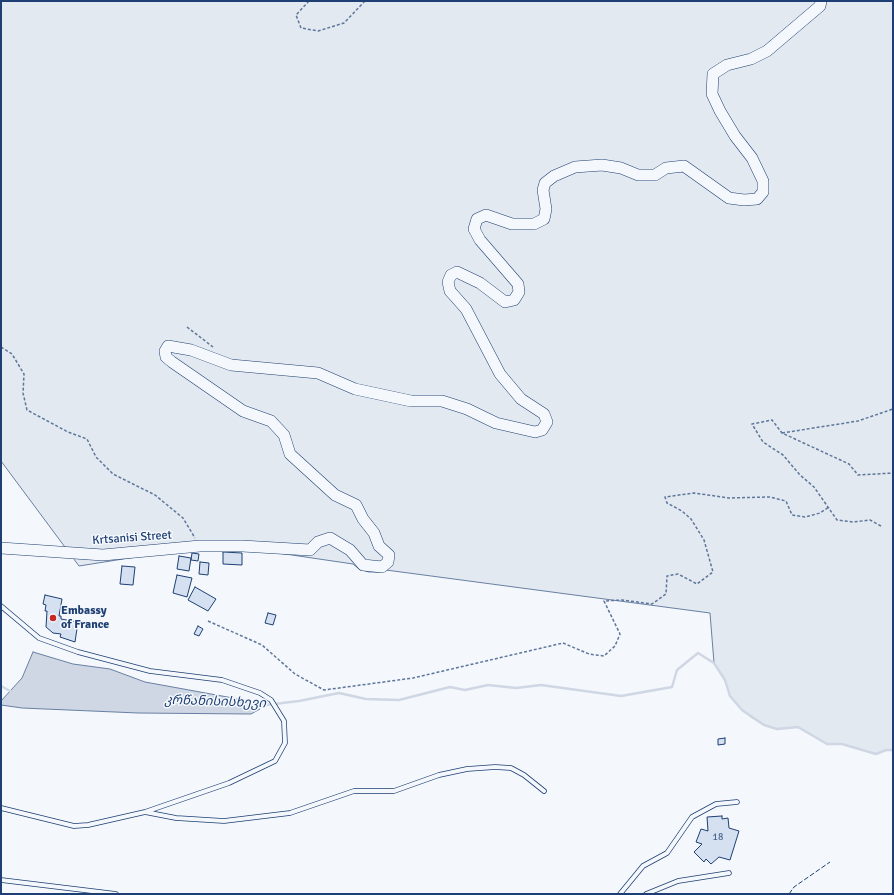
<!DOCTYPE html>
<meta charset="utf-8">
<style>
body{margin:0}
#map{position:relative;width:894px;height:895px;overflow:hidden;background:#f4f7fb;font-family:Signika,sans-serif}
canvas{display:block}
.frame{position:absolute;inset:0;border:2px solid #1d3f73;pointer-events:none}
</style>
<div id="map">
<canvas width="894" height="895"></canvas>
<div class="frame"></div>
</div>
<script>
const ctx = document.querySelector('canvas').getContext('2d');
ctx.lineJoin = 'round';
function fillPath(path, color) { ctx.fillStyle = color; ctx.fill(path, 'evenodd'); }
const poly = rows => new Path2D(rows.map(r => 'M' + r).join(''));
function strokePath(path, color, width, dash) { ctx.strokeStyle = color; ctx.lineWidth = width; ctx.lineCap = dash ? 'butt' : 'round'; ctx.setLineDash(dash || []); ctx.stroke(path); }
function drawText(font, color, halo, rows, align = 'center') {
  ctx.font = font + ' Signika,"Noto Sans Georgian",sans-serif'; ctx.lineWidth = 3; ctx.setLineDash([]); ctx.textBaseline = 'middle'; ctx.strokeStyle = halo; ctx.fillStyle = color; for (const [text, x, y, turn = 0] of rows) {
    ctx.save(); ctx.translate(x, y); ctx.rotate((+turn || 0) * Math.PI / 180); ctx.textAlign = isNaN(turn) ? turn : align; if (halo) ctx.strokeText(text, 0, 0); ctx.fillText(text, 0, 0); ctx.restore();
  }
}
const green = poly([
 [1,1,893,1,893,750,886,750,876,754,842,744,827,744,798,727,777,729,764,725,751,717,742,710,730,696,725,680,714,663,710,613,386,570,380,572,369,572,359,569,353,564,251,549,186,549,79,566,1,461,1,1]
]);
fillPath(green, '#e3e9f0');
strokePath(green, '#687fa3', 1);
const water = poly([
 [33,652,73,664,110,669,145,682,255,702,260,709,251,714,138,713,22,708,1,705,1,701,22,678,33,652]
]);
fillPath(water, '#cfd7e4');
strokePath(water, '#687fa3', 1);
strokePath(poly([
 [1,686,12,692],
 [253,704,266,705,299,701,339,693,366,699,399,700,450,687,465,690,488,685,516,688,541,685,621,696,672,687,677,670,698,653,714,663,725,680,730,696,742,710,764,725,777,729,798,727,827,744,842,744,876,754,886,750,893,750]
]), '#cfd7e4', 2.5);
const building = poly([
 [223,552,242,553,242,565,223,564,223,552],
 [192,553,199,554,198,561,191,560,192,553],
 [179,556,191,558,189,571,177,569,179,556],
 [200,562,209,563,208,575,199,574,200,562],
 [122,566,135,567,133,585,120,584,122,566],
 [177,575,192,578,187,597,173,593,177,575],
 [195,587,216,599,208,611,188,600,195,587],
 [45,595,62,599,59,616,61,616,61,619,78,622,75,642,60,637,61,634,53,633,46,627,47,611,45,611,46,605,43,604,45,595],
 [268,613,276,615,273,625,265,623,268,613],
 [198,626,203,629,199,636,194,634,198,626],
 [725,738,725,744,718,745,718,739,725,738],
 [722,816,722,819,728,818,729,828,739,831,730,860,719,857,711,864,706,859,704,862,694,852,702,844,696,842,701,829,708,831,707,817,722,816]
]);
fillPath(building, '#d5e0f0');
strokePath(building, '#1d3f73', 1);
const lane = poly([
 [1,606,39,638,78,652,150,671,222,680,260,693,271,700,284,721,285,743,275,761,229,783,145,812,88,825,74,826,1,808],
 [145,812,176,818,224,821,290,813,354,791,394,791,439,775,467,769,495,767,511,768,524,775,544,791],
 [1,880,116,894],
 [620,894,643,866,667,853,692,817,716,804,737,802],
 [646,894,678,881,729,873]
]);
const secondary = poly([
 [1,548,103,555,200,546,242,546,310,550,318,542,330,538,350,550,363,565,382,567,388,562,389,555,379,546,374,533,363,519,356,505,335,495,290,454,284,435,271,421,243,411,172,362,166,357,165,351,168,346,191,350,231,365,318,373,355,389,411,401,442,401,467,409,496,423,535,432,542,430,547,422,544,414,521,399,500,374,466,309,450,291,448,282,451,275,457,272,480,283,505,302,514,300,519,292,518,284,480,240,474,229,477,219,486,215,512,224,534,224,544,219,546,209,543,190,545,183,554,176,575,167,602,165,621,168,638,175,655,175,666,168,684,166,729,198,744,200,757,199,763,192,763,181,752,158,735,136,720,111,712,94,713,74,727,65,751,59,767,51,820,6,821,1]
]);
strokePath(lane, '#1d3f73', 5.5);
strokePath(secondary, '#1d3f73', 12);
strokePath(poly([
 [309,1,296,15,301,28,318,31,344,23,365,1],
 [187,327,213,347],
 [1,347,12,354,24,374,23,393,27,410,68,432,87,439,96,457,113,474,155,495,183,518,195,538],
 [782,433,858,421,893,409],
 [881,526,870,520,853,522,837,520,814,487,800,475,783,455,763,442,752,424,772,420,782,433,849,464,858,475,893,473],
 [208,621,262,645,295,674,324,690,413,678,563,643,589,654,604,656,615,646,620,634,604,601,622,600,652,604,666,594,667,576,678,574,697,584,713,572,704,540,691,519,682,511,667,503,665,497,694,493,729,498,770,497,786,501,792,515,805,517,820,513,829,507]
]), '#5e769c', 1.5, [3, 2]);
strokePath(lane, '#f4f7fb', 4);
strokePath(secondary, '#f4f7fb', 11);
strokePath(poly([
 [789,894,794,887,830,862]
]), '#1d3f73', 1, [5, 2]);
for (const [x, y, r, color] of [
 [53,618,4,"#c62828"]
]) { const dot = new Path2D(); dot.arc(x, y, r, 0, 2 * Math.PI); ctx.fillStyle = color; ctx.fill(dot); strokePath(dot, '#f4f7fb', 1.5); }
drawText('10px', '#4b6792', null, [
 ["18",718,837]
]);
drawText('12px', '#1d3f73', '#f4f7fb', [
 ["Krtsanisi Street",132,538,-4]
]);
drawText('bold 12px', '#1d3f73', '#f4f7fb', [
 ["Embassy",61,611],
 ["of France",61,625]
], 'left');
drawText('italic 13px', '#1d3f73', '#f4f7fb', [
 ["კრწანისისხევი",215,702,2]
]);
</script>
